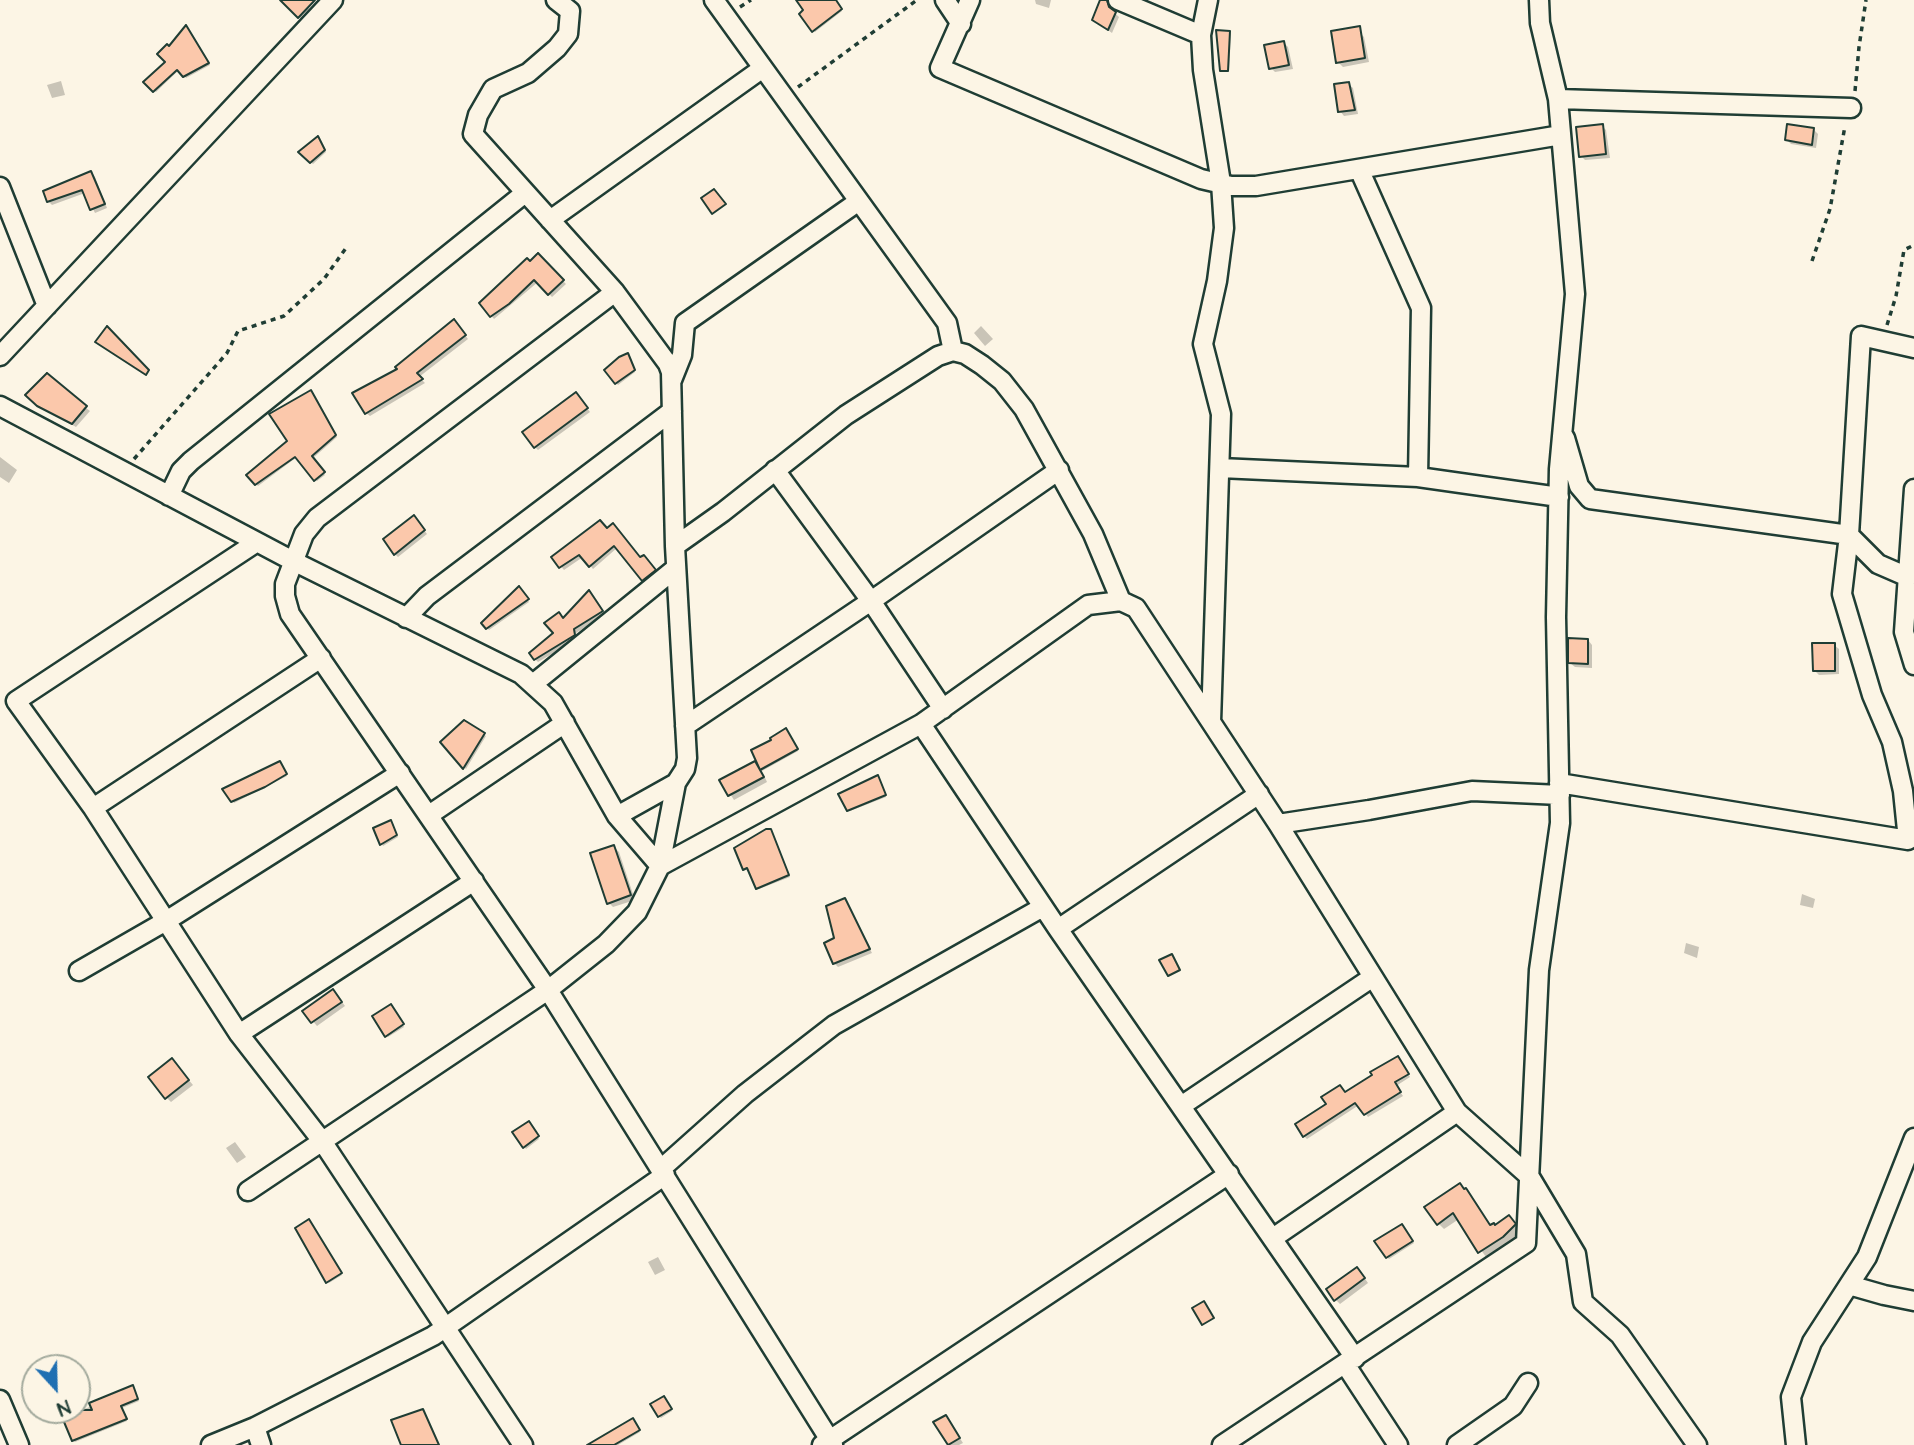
<!DOCTYPE html>
<style>
body{margin:0}
#map{position:relative;width:1914px;height:1445px;overflow:hidden;background:#fcf5e5;font-family:"Architects Daughter",sans-serif}
canvas{display:block}
.north{position:absolute;left:21px;top:1354px;width:70px;height:70px;box-sizing:border-box;background:#fcf5e5;border:2px solid #a4ab9e;border-radius:50%;rotate:158deg;font-size:19px;font-weight:700;line-height:28px;text-align:center;color:#1f3d34}
.north::after{content:'';display:block;margin:auto;width:24px;height:32px;background:#1f6fb2;clip-path:polygon(50% 0,100% 100%,50% 72%,0 100%)}
</style>
<div id="map">
<canvas width="1914" height="1445"></canvas>
<div class="north">N</div>
</div>
<script>
const ctx = document.querySelector('canvas').getContext('2d');
ctx.lineJoin = 'round';
function fillPath(path, color) { ctx.fillStyle = color; ctx.fill(path, 'evenodd'); }
const poly = rows => new Path2D(rows.map(r => 'M' + r).join(''));
function strokePath(path, color, width, dash) { ctx.strokeStyle = color; ctx.lineWidth = width; ctx.lineCap = dash ? 'butt' : 'round'; ctx.setLineDash(dash || []); ctx.stroke(path); }
fillPath(poly([
 [290,0,300,0,309,9,300,18,286,4],
 [825,0,834,0,842,11,815,32,801,14],
 [1035,0,1051,0,1049,8,1036,4],
 [1107,6,1119,17,1112,33,1094,20],
 [188,29,210,65,186,78,179,70,156,92,146,82,167,62,169,48],
 [1356,29,1364,37,1369,62,1343,67,1338,62],
 [1230,32,1231,34,1229,72,1223,72,1222,70],
 [1284,43,1288,47,1293,69,1275,72,1271,68],
 [61,81,65,95,52,98,47,85],
 [1348,84,1353,88,1358,114,1344,116,1340,111],
 [1602,126,1606,130,1610,158,1585,160,1581,156],
 [1814,130,1818,134,1816,148,1791,144,1787,140],
 [319,140,326,152,313,164,300,152],
 [91,173,95,177,107,208,95,213,85,193,52,205,48,201],
 [538,256,566,284,552,297,538,282,494,319,481,303],
 [457,325,468,339,419,377,425,383,370,416,366,413,400,369],
 [981,326,993,339,985,346,974,333],
 [629,357,635,372,618,385,607,370],
 [313,394,337,437,312,459,325,475,317,481,297,457,258,486,248,475,290,441],
 [579,398,590,412,538,450,535,447],
 [86,408,90,411,76,427,45,410],
 [0,457,17,470,9,483,0,477],
 [417,521,427,534,398,557,395,554],
 [607,530,640,559,646,560,657,574,646,582,617,548,593,569,583,557,564,570,553,558],
 [519,588,529,602,489,630,483,623],
 [592,596,605,615,576,633,578,639,538,662,535,659,564,620],
 [1588,640,1592,645,1592,668,1575,667,1570,663],
 [1834,645,1839,649,1839,674,1819,675,1814,670],
 [464,723,486,736,466,769,442,742],
 [787,732,798,751,762,771,767,782,734,800,722,781,755,763,761,769],
 [281,765,287,776,234,803,233,801],
 [880,779,886,797,850,811,848,810],
 [393,824,398,837,383,846,376,829],
 [772,832,790,877,759,889,749,869,744,869],
 [614,847,619,852,635,900,613,907,609,903],
 [1802,894,1815,899,1813,908,1800,905],
 [845,900,872,953,838,967,834,963,836,939],
 [1686,943,1699,947,1697,958,1684,953],
 [337,995,345,1006,317,1026,304,1011],
 [392,1008,404,1027,388,1037,387,1036],
 [1401,1061,1410,1077,1396,1086,1403,1096,1368,1117,1359,1105,1307,1139,1304,1136,1346,1094],
 [176,1065,193,1085,171,1102,166,1097],
 [530,1125,539,1139,526,1149,515,1132],
 [235,1142,246,1157,237,1163,226,1148],
 [1466,1190,1491,1227,1514,1223,1520,1231,1509,1243,1486,1257,1459,1219,1444,1229,1438,1223],
 [311,1223,342,1275,329,1283,328,1282],
 [1404,1228,1414,1243,1389,1259,1387,1257],
 [658,1257,665,1270,655,1275,648,1262],
 [1361,1273,1368,1283,1340,1304,1335,1299],
 [133,1388,139,1401,122,1408,127,1421,75,1442,73,1440,64,1418],
 [666,1400,672,1411,661,1418,659,1416],
 [946,1417,963,1443,959,1445,949,1445,935,1423],
 [634,1422,640,1432,618,1445,591,1445]
]), '#0003');
const building = poly([
 [280,0,315,0,298,18,280,0],
 [796,0,836,0,842,9,812,32,799,14,803,10,796,0],
 [1100,0,1107,0,1109,7,1116,12,1108,30,1092,20,1100,0],
 [186,25,209,63,183,77,177,70,153,92,143,82,165,62,157,54,167,44,169,46,186,25],
 [1360,26,1365,58,1336,63,1331,31,1360,26],
 [1216,30,1230,31,1228,71,1220,71,1216,30],
 [1284,41,1289,65,1269,69,1264,45,1284,41],
 [1349,82,1355,110,1338,112,1334,84,1349,82],
 [1603,124,1606,154,1579,157,1576,127,1603,124],
 [1787,124,1814,128,1812,145,1785,140,1787,124],
 [318,136,325,150,310,163,298,152,318,136],
 [91,171,105,204,90,210,82,190,47,202,43,191,91,171],
 [714,189,726,204,712,214,701,198,714,189],
 [538,253,564,280,548,295,534,280,509,304,490,317,479,303,527,258,530,261,538,253],
 [454,319,466,335,417,373,423,379,365,414,352,393,397,369,395,367,454,319],
 [107,326,149,370,146,375,95,342,107,326],
 [628,353,635,370,615,384,604,370,619,357,628,353],
 [47,373,87,406,72,424,37,406,25,395,47,373],
 [311,390,336,435,312,456,325,472,314,481,295,457,255,485,246,475,287,441,269,414,311,390],
 [576,392,588,408,534,448,522,432,576,392],
 [414,515,425,530,394,555,383,539,414,515],
 [600,520,607,528,613,523,640,557,644,555,656,570,642,581,614,546,589,567,579,555,559,568,551,557,600,520],
 [519,586,529,599,486,629,481,623,519,586],
 [589,590,603,611,574,629,575,635,534,660,529,653,553,633,544,623,559,612,563,618,589,590],
 [1568,638,1588,639,1588,664,1568,663,1568,638],
 [1812,643,1835,643,1835,671,1813,671,1812,643],
 [464,720,485,733,463,769,440,742,464,720],
 [786,728,798,749,760,770,751,750,771,740,770,738,786,728],
 [280,761,287,774,265,787,231,802,222,789,280,761],
 [755,761,764,777,728,796,719,780,755,761],
 [878,775,886,795,847,811,838,794,878,775],
 [391,820,397,835,380,845,373,828,391,820],
 [766,829,771,829,789,875,756,889,747,868,743,870,734,848,766,829],
 [614,845,631,895,607,904,590,853,614,845],
 [845,898,870,949,833,964,824,943,834,938,826,906,845,898],
 [1172,954,1180,970,1168,976,1159,960,1172,954],
 [333,989,342,1002,311,1023,302,1011,333,989],
 [391,1004,404,1024,385,1037,372,1016,391,1004],
 [1398,1056,1409,1074,1395,1082,1401,1092,1364,1115,1355,1103,1303,1137,1295,1124,1326,1104,1321,1097,1340,1085,1345,1092,1372,1075,1370,1072,1398,1056],
 [172,1058,189,1080,165,1099,148,1077,172,1058],
 [529,1121,539,1136,523,1148,512,1132,529,1121],
 [1460,1183,1464,1189,1466,1188,1490,1225,1494,1223,1495,1225,1509,1215,1516,1224,1503,1237,1478,1253,1453,1213,1437,1225,1424,1207,1460,1183],
 [309,1219,342,1273,326,1283,295,1228,309,1219],
 [1402,1224,1413,1241,1386,1258,1374,1241,1402,1224],
 [1357,1267,1365,1278,1334,1301,1326,1289,1357,1267],
 [1204,1301,1214,1318,1202,1325,1192,1308,1204,1301],
 [133,1385,138,1399,121,1406,127,1419,72,1441,59,1410,92,1410,89,1403,133,1385],
 [664,1396,672,1409,658,1417,650,1404,664,1396],
 [423,1409,439,1445,401,1445,391,1420,423,1409],
 [946,1415,960,1438,948,1445,933,1422,946,1415],
 [633,1418,640,1430,614,1445,587,1445,633,1418]
]);
fillPath(building, '#fbc8ab');
strokePath(building, '#1f3d34', 2);
const minor = poly([
 [556,0,570,11,568,34,557,48,528,73,493,89,478,115,473,134,615,292,668,364,671,372,675,546,687,758,685,769,676,783,617,816],
 [714,0,947,323,953,351],
 [945,0,961,24],
 [970,0,940,68,1201,179,1231,186,1256,186,1561,135],
 [1118,0,1201,35],
 [1208,0,1201,35,1203,70,1221,183,1224,228,1217,281,1203,344,1221,414,1211,722],
 [1558,99,1851,108],
 [1359,169,1421,308,1418,477],
 [0,187,47,306],
 [550,220,763,68],
 [615,292,317,518,304,534,285,584,285,596,290,614,548,990,833,1445],
 [0,356,333,0],
 [672,380,682,355,685,323,859,201],
 [0,406,293,561,521,674,553,703,617,816,660,866,921,724,1088,605,1121,601,1136,608,1278,824,1457,1112,1530,1177,1576,1254,1583,1302,1620,1335,1697,1445],
 [1565,438,1579,486,1590,499,1849,535,1878,564,1908,577],
 [1220,468,1418,477,1559,497],
 [775,470,871,601,943,709],
 [1914,489,1904,632,1914,665],
 [169,496,181,471,191,461,525,193],
 [257,542,16,701,93,808,239,1034,322,1141,523,1445],
 [675,546,723,512,846,415,938,356,953,351,965,354,982,365,1002,381,1024,409,1093,534,1121,601],
 [406,618,427,596,672,411],
 [533,684,676,568],
 [921,724,1058,929,1355,1358],
 [685,726,871,601,1059,470],
 [1559,783,1908,840,1903,791,1892,742,1872,695,1842,594,1849,535,1861,336,1914,348],
 [93,808,321,658],
 [429,815,565,723],
 [1278,824,1369,810,1472,791,1560,795],
 [1058,929,1259,794],
 [79,971,166,921,400,773],
 [239,1034,474,881],
 [1181,1106,1373,977],
 [661,1169,745,1094,834,1025,1043,907],
 [248,1191,548,990,606,944,637,912,660,866,676,783],
 [1273,1238,1457,1112],
 [1849,1285,1884,1295,1914,1301],
 [1345,1364,1398,1445],
 [0,1400,19,1445],
 [255,1427,261,1445],
 [211,1445,255,1427,433,1336,665,1175],
 [822,1445,1229,1174],
 [1222,1445,1526,1243,1539,970,1560,823,1556,617,1559,469,1575,294,1558,99,1540,23,1539,0],
 [1457,1445,1513,1406,1528,1383],
 [1796,1445,1791,1397,1812,1342,1867,1257,1914,1138]
]);
strokePath(minor, '#1f3d34', 23);
strokePath(poly([
 [740,7,751,0],
 [798,87,917,0],
 [1855,91,1859,47,1866,0],
 [1812,261,1830,209,1845,126],
 [1887,325,1896,296,1904,250,1914,245],
 [134,459,227,353,238,331,284,316,324,279,346,248]
]), '#1f3d34', 3.5, [5, 5]);
strokePath(minor, '#fcf5e5', 18);
</script>
